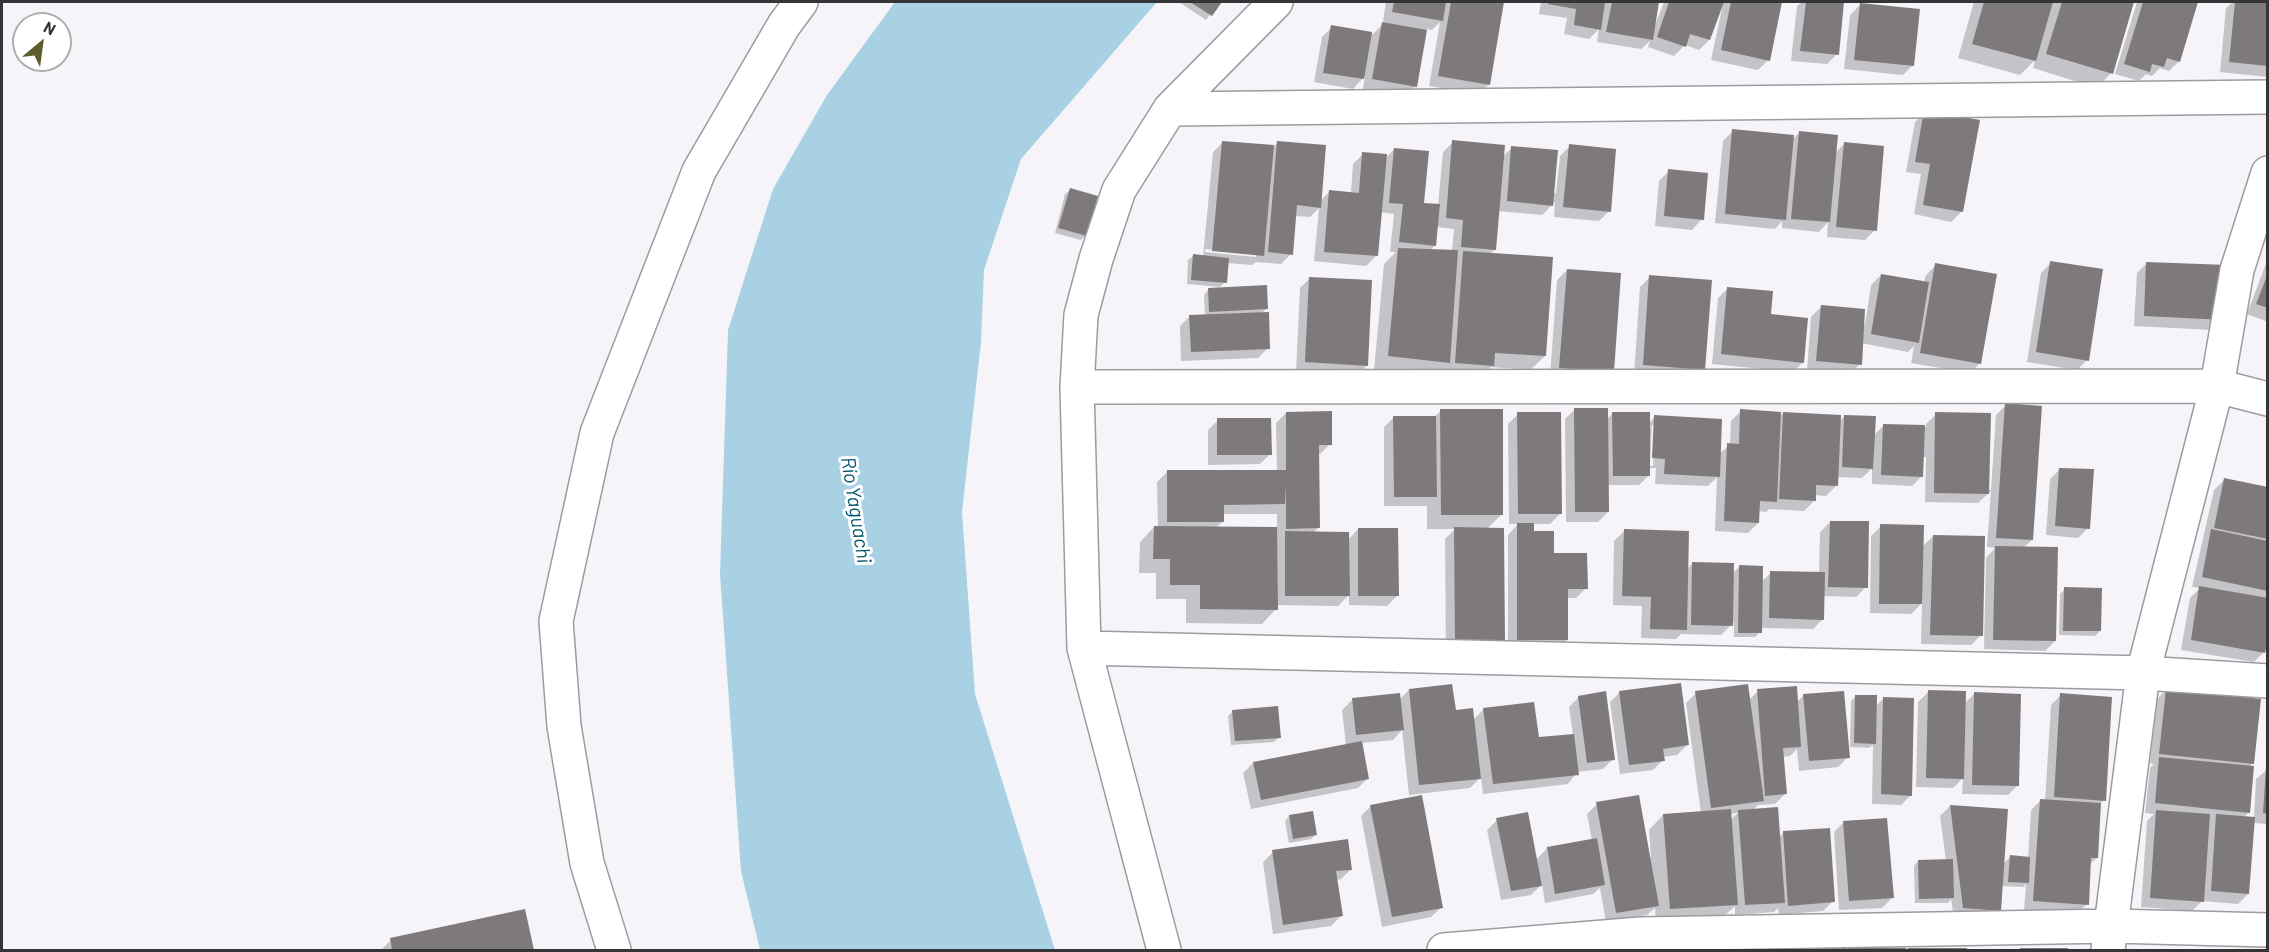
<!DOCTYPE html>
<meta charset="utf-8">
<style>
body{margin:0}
#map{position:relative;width:2269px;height:952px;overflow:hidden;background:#f6f4f9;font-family:Barlow,sans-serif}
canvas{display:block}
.frame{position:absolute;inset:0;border:3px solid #353436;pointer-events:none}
.north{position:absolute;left:12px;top:12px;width:60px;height:60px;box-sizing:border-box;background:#fff;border:2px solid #aeaeaf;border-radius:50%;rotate:29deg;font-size:16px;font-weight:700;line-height:24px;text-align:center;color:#353436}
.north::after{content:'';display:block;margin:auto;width:21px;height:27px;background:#5e5c29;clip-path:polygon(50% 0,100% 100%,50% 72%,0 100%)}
</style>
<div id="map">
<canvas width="2269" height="952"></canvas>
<div class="frame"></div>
<div class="north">N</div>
</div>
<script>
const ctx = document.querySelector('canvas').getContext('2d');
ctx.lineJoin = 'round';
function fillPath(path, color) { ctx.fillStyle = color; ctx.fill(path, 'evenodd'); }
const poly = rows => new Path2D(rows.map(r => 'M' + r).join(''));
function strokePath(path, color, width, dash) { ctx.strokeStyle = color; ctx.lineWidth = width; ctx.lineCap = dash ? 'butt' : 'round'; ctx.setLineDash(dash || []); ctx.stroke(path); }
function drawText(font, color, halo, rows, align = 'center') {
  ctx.font = font + ' Barlow,sans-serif'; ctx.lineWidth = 6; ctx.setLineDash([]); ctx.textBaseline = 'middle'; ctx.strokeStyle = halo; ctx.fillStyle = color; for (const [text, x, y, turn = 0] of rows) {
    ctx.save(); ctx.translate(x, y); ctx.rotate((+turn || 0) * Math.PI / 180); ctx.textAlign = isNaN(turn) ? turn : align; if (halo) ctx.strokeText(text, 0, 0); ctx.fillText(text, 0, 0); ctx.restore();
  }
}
fillPath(poly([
 [895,2,1157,2,1021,159,984,270,981,342,962,512,975,694,1055,950,760,950,741,871,720,574,728,330,773,189,827,95]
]), '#a8d2e4');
fillPath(poly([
 [1179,2,1220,2,1206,20],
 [1386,2,1502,2,1489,84,1479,94,1429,86,1440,22,1432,30,1426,29,1416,86,1406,96,1363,89,1365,76,1353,89,1314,82,1322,37,1332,27,1373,34,1385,22,1383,22],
 [1541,2,1658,2,1654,25,1655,25,1664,2,1781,2,1768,60,1758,70,1711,60,1723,4,1721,3,1709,40,1699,50,1685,45,1674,56,1648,47,1650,41,1641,49,1597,42,1599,29,1589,39,1564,34,1567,18,1539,14],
 [1802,2,1843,2,1837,54,1827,64,1791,61,1797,6],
 [1974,2,2133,2,2111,73,2097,88,2033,68,2035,60,2020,75,1958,58],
 [2137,2,2197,2,2179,61,2169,71,2160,68,2152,76,2146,74,2139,81,2115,74],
 [2233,2,2268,2,2268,77,2220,72,2226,8],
 [1860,5,1913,65,1903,75,1844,69,1850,15],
 [1925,112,1961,212,1951,222,1914,214,1921,174,1906,172,1915,122],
 [1733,131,1792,140,1800,132,1835,153,1844,144,1875,230,1865,240,1827,237,1828,222,1819,232,1782,228,1782,221,1775,229,1715,223,1723,141],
 [1223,142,1273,147,1278,142,1320,201,1330,191,1351,193,1353,164,1363,154,1385,159,1394,149,1422,204,1438,206,1443,152,1453,142,1502,157,1512,148,1553,193,1556,193,1560,156,1570,146,1609,211,1599,221,1554,217,1555,202,1542,215,1497,211,1494,250,1490,254,1545,356,1530,370,1491,367,1478,380,1441,377,1441,369,1434,377,1374,370,1384,264,1396,252,1390,252,1394,214,1380,212,1376,256,1366,266,1314,261,1319,208,1310,217,1295,216,1291,254,1281,264,1256,262,1252,265,1227,263,1225,282,1220,287,1187,284,1188,260,1193,256,1203,257,1213,152],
 [1437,227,1454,229,1452,252,1430,251,1435,245],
 [1205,249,1256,254,1256,257,1205,252],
 [1669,171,1702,219,1692,230,1655,226,1659,181],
 [1070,190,1086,235,1081,240,1055,233,1065,194],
 [2268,258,2268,322,2247,314],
 [2051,263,2087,360,2077,370,2027,362,2041,273],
 [2147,263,2226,267,2213,330,2134,326,2137,273],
 [1936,265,1980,363,1970,373,1911,363,1914,346,1908,352,1861,343,1860,364,1850,374,1807,371,1811,317,1821,307,1865,325,1871,285,1881,275,1924,282,1926,275],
 [1567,270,1613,371,1550,377,1557,280],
 [1650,277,1704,370,1694,380,1634,375,1640,287],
 [1310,278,1366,366,1356,376,1296,372,1300,288],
 [1728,288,1769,316,1803,362,1793,372,1712,364,1718,298],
 [1208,290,1267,308,1261,314,1268,348,1258,358,1181,361,1180,326,1190,316,1205,316,1204,295],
 [2006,405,2032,540,2023,548,2055,641,2045,651,1984,649,1986,558,1995,548,1987,547,1991,491,1978,503,1925,502,1926,457,1923,457,1922,476,1912,486,1872,484,1872,468,1862,478,1837,477,1836,486,1826,496,1814,495,1814,501,1804,511,1769,509,1766,512,1758,511,1758,523,1748,533,1715,531,1717,477,1708,486,1655,484,1656,468,1649,468,1649,475,1639,485,1608,485,1608,512,1598,522,1566,522,1565,419,1575,409,1607,419,1612,414,1648,424,1655,417,1719,454,1730,445,1731,421,1741,411,1779,417,1783,413,1839,421,1845,416,1873,436,1884,425,1926,427,1926,424,1936,414,1988,490,1991,490,1996,415],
 [1652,425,1655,425,1653,466,1650,466],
 [1441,411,1502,514,1487,529,1504,644,1446,655,1445,539,1455,529,1427,529,1427,506,1384,506,1384,427,1394,417,1434,417],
 [1286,413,1330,444,1320,454,1317,454,1318,528,1313,533,1348,540,1358,529,1397,596,1387,606,1349,605,1349,595,1338,606,1276,605,1276,609,1262,624,1186,623,1186,599,1156,599,1156,573,1139,573,1140,542,1154,527,1158,527,1157,482,1167,472,1277,472,1276,423],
 [1222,514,1277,514,1277,528,1216,528,1222,522],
 [1518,414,1560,514,1550,524,1532,524,1533,533,1586,588,1576,598,1566,598,1567,640,1557,650,1508,650,1508,535,1518,524,1509,524,1508,424],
 [1218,420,1270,454,1260,464,1208,465,1208,430],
 [2060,469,2088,528,2078,538,2046,535,2050,479],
 [2224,480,2268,489,2268,597,2265,599,2264,652,2254,662,2181,650,2190,598,2200,588,2192,587,2214,490],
 [1830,522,1866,587,1856,597,1823,596,1823,619,1813,629,1760,628,1760,632,1755,637,1734,637,1734,622,1721,635,1681,634,1676,639,1641,638,1642,606,1613,605,1614,541,1624,531,1687,569,1693,563,1733,573,1740,566,1761,582,1771,573,1819,574,1820,532],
 [1881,526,1922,547,1933,536,1981,635,1971,645,1921,644,1922,603,1911,614,1870,613,1871,536],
 [2065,589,2100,631,2095,636,2059,635,2060,594],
 [1409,690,1473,720,1484,709,1538,739,1573,735,1569,707,1579,697,1613,759,1603,769,1577,772,1568,784,1483,794,1481,777,1470,788,1409,795,1402,730,1393,740,1361,743,1368,778,1358,788,1251,809,1243,773,1253,763,1346,745,1342,710,1352,700,1399,700],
 [2166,690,2253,763,2249,767,2249,812,2243,818,2254,818,2256,779,2268,769,2268,824,2253,823,2248,894,2238,904,2202,901,2192,911,2141,907,2147,821,2154,814,2145,813,2150,768,2154,764,2150,763,2156,700],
 [1758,691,1796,703,1804,695,1848,757,1838,767,1799,771,1797,749,1790,756,1782,757,1785,794,1775,804,1758,805,1753,810,1779,837,1784,832,1833,901,1823,911,1779,915,1778,908,1774,912,1735,915,1735,906,1721,919,1656,923,1655,908,1647,915,1606,922,1600,888,1593,894,1545,903,1542,884,1531,895,1501,900,1487,830,1497,820,1536,860,1547,848,1592,840,1587,814,1597,804,1649,858,1651,857,1649,830,1663,815,1701,813,1686,703,1696,693,1749,700],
 [1738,813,1730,820,1730,814],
 [1620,692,1687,745,1677,755,1663,757,1663,760,1653,770,1620,774,1610,702],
 [1928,692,1964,704,1974,694,2018,785,2008,795,1962,794,1963,778,1953,788,1916,787,1918,702],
 [2061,695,2104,800,2100,804,2097,858,2089,865,2087,904,2077,914,2024,911,2026,884,2023,887,2001,886,2000,911,1990,921,1954,918,1951,899,1948,903,1915,903,1914,866,1918,861,1946,861,1940,816,1950,806,2003,864,2010,857,2028,858,2031,810,2041,800,2045,801,2051,705],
 [1856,696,1875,707,1883,699,1911,795,1901,805,1872,804,1873,745,1869,748,1850,747,1851,701],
 [1233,711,1279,737,1274,742,1231,745,1228,716],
 [1371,806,1442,907,1431,917,1382,927,1361,816],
 [1289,816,1316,834,1311,839,1289,843,1285,821],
 [1844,822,1892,898,1882,908,1839,910,1834,832],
 [1273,852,1351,869,1341,879,1336,880,1341,916,1331,926,1273,934,1263,862],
 [524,911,532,950,381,950,391,940],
 [1740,944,1741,950,1687,950],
 [1801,948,1846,948,1846,950,1798,950],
 [1849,949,1904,949,1904,950,1847,950],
 [1909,949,1965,950,1908,950],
 [2021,949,2067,949,2067,950,2019,950]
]), '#0003');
fillPath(poly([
 [1190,2,1222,2,1212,16],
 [1394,2,1446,2,1443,21,1392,12],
 [1451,2,1504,2,1490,85,1438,76],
 [1548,2,1605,2,1601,30,1574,25,1576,9,1548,4],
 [1612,2,1659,2,1653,40,1606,32],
 [1669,2,1724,2,1710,40,1690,34,1686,47,1657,37],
 [1731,2,1782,2,1770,61,1721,50],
 [1806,2,1844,2,1839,55,1800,51],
 [1984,2,2053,2,2036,61,1972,44],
 [2062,2,2134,2,2113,74,2046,54],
 [2143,2,2198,2,2180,62,2167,58,2164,67,2152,64,2150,72,2124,64],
 [2235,2,2268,2,2268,66,2229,62],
 [1860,3,1920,9,1914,66,1854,60],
 [1382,22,1427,30,1417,87,1372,79],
 [1331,25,1372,32,1364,79,1323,73],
 [1924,110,1980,120,1963,212,1923,205,1930,164,1915,162],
 [1732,129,1794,135,1786,220,1725,214],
 [1799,131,1838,135,1830,222,1791,219],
 [1452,140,1505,145,1496,250,1461,247,1463,220,1446,218],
 [1222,141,1274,145,1264,256,1212,251],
 [1277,141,1326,145,1321,208,1297,205,1293,255,1268,252],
 [1844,142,1884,146,1877,231,1836,227],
 [1569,144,1616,149,1611,212,1563,207],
 [1511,146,1558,150,1553,206,1507,201],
 [1394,148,1429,151,1424,203,1440,204,1436,246,1399,242,1403,204,1389,203],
 [1362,152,1387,154,1378,256,1324,252,1329,190,1359,193],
 [1668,169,1708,173,1704,220,1664,216],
 [1070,188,1098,196,1087,236,1058,228],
 [1398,248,1458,250,1450,363,1388,356],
 [1463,251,1553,257,1546,356,1495,353,1494,366,1455,363],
 [1193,254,1229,258,1227,283,1191,280],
 [2050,261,2103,269,2089,361,2036,352],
 [2146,262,2228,265,2225,320,2144,316],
 [1935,263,1997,274,1981,364,1920,353],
 [1567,269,1621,273,1614,372,1559,368],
 [2268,273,2268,308,2256,304],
 [1881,274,1929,282,1919,343,1871,334],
 [1649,275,1712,280,1705,370,1643,365],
 [1309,277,1372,280,1368,366,1305,362],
 [1267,285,1268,309,1209,312,1208,288],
 [1727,287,1773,291,1771,314,1808,318,1804,363,1721,354],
 [1821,305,1865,309,1862,365,1816,361],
 [1269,312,1270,349,1191,352,1189,315],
 [2005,403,2042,406,2033,540,1996,538],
 [1574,408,1608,408,1609,512,1575,512],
 [1440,409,1503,409,1503,515,1441,515],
 [1740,409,1781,412,1777,502,1760,501,1759,523,1724,521,1727,443,1739,444],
 [1332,411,1332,445,1319,445,1320,528,1286,529,1286,485,1285,504,1224,505,1224,522,1167,522,1167,470,1286,470,1286,412],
 [1517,412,1561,412,1562,514,1518,514],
 [1612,412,1650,412,1650,476,1613,476],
 [1783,412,1841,415,1838,486,1816,485,1816,501,1779,499],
 [1935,412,1991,413,1989,494,1934,493],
 [1654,415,1722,419,1720,477,1664,474,1665,459,1652,458],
 [1844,415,1876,416,1873,469,1842,467],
 [1393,416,1436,416,1437,497,1394,497],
 [1217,418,1271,418,1272,455,1217,455],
 [1883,424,1925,425,1923,477,1881,475],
 [2059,468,2094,469,2090,529,2055,526],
 [2224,478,2268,487,2268,539,2214,528],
 [1830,521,1869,521,1868,588,1828,587],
 [1517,523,1534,523,1534,531,1554,531,1554,553,1587,553,1588,589,1568,589,1568,640,1517,640],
 [1880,524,1924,525,1922,604,1879,604],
 [1154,526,1277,527,1278,610,1200,609,1200,585,1170,585,1170,559,1153,559],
 [1454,527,1504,528,1505,645,1455,645],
 [1358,528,1398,528,1399,596,1358,596],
 [1624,529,1689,531,1687,630,1650,629,1651,597,1622,596],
 [2211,529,2268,541,2268,591,2202,577],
 [1285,531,1349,532,1350,596,1285,596],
 [1933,535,1985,536,1983,636,1930,635],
 [1995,546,2058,547,2056,641,1993,640],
 [1692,562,1734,563,1733,626,1691,625],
 [1739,565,1763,566,1762,633,1738,633],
 [1770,571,1825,572,1824,620,1769,618],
 [2199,586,2268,598,2268,641,2265,653,2191,640],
 [2064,587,2102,588,2101,631,2063,631],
 [1681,683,1689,745,1663,749,1665,761,1629,765,1619,691],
 [1452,684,1456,710,1473,708,1481,779,1419,785,1409,689],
 [1748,684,1764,801,1711,808,1695,691],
 [1797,686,1801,747,1783,748,1787,794,1765,796,1757,689],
 [2166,689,2261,699,2254,764,2159,754],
 [1928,690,1966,691,1964,779,1926,778],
 [1606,691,1615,760,1587,763,1578,696],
 [1844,691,1850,758,1809,761,1803,694],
 [1974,692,2021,694,2019,786,1972,785],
 [1400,693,1404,730,1356,735,1352,698],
 [2060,693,2112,697,2106,801,2054,797],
 [1855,695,1877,695,1876,744,1854,743],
 [1883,697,1914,698,1912,796,1881,794],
 [1534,702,1539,737,1574,734,1579,775,1493,784,1483,708],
 [1278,706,1281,738,1235,741,1232,710],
 [1362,741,1369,779,1261,800,1253,762],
 [2159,757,2254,766,2250,813,2155,803],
 [2266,767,2268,767,2268,814,2263,813],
 [1422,795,1443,908,1392,917,1370,805],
 [1639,795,1659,906,1616,913,1596,802],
 [2040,799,2101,803,2098,858,2091,858,2089,905,2033,901],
 [1950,805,2008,809,2001,911,1963,908],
 [1778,807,1785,903,1745,905,1738,810],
 [1731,809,1738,905,1670,909,1663,814],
 [2156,810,2210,814,2204,902,2150,898],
 [1313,811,1317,835,1293,839,1289,815],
 [1528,812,1542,886,1511,891,1496,818],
 [2216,814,2255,817,2249,894,2211,891],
 [1887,818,1894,898,1849,901,1843,821],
 [1830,828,1835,902,1788,906,1783,831],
 [1597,838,1605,885,1555,894,1547,847],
 [1348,839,1352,870,1336,871,1343,916,1283,925,1272,850],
 [2010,855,2030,857,2029,883,2008,882],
 [1953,859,1954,898,1919,899,1918,860],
 [525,909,534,950,392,950,390,938],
 [1741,942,1742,950,1685,950,1685,949],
 [1786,946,1787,950,1754,950,1754,949],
 [1800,947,1847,947,1847,950,1800,950],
 [1848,947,1906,948,1906,950,1848,950],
 [1908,948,1967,948,1967,950,1908,950],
 [2020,948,2068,948,2068,950,2020,950]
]), '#7e797a');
const minor = poly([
 [1170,109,2268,97],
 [1077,387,2217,386,2268,399],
 [1084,648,2143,673,2268,681],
 [614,950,587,863,564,726,556,621,597,433,699,171,784,25,801,2],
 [1164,950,1084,648,1077,387,1081,315,1096,259,1119,190,1170,109,1276,2],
 [1444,950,1641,934,2112,926,2268,930],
 [2108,950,2143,673,2217,386,2237,270,2268,173]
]);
strokePath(minor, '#9d9ba0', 36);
strokePath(minor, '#fff', 33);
drawText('italic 20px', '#00566e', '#fff', [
 ["Río Yaguachi",856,510,81]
]);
</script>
